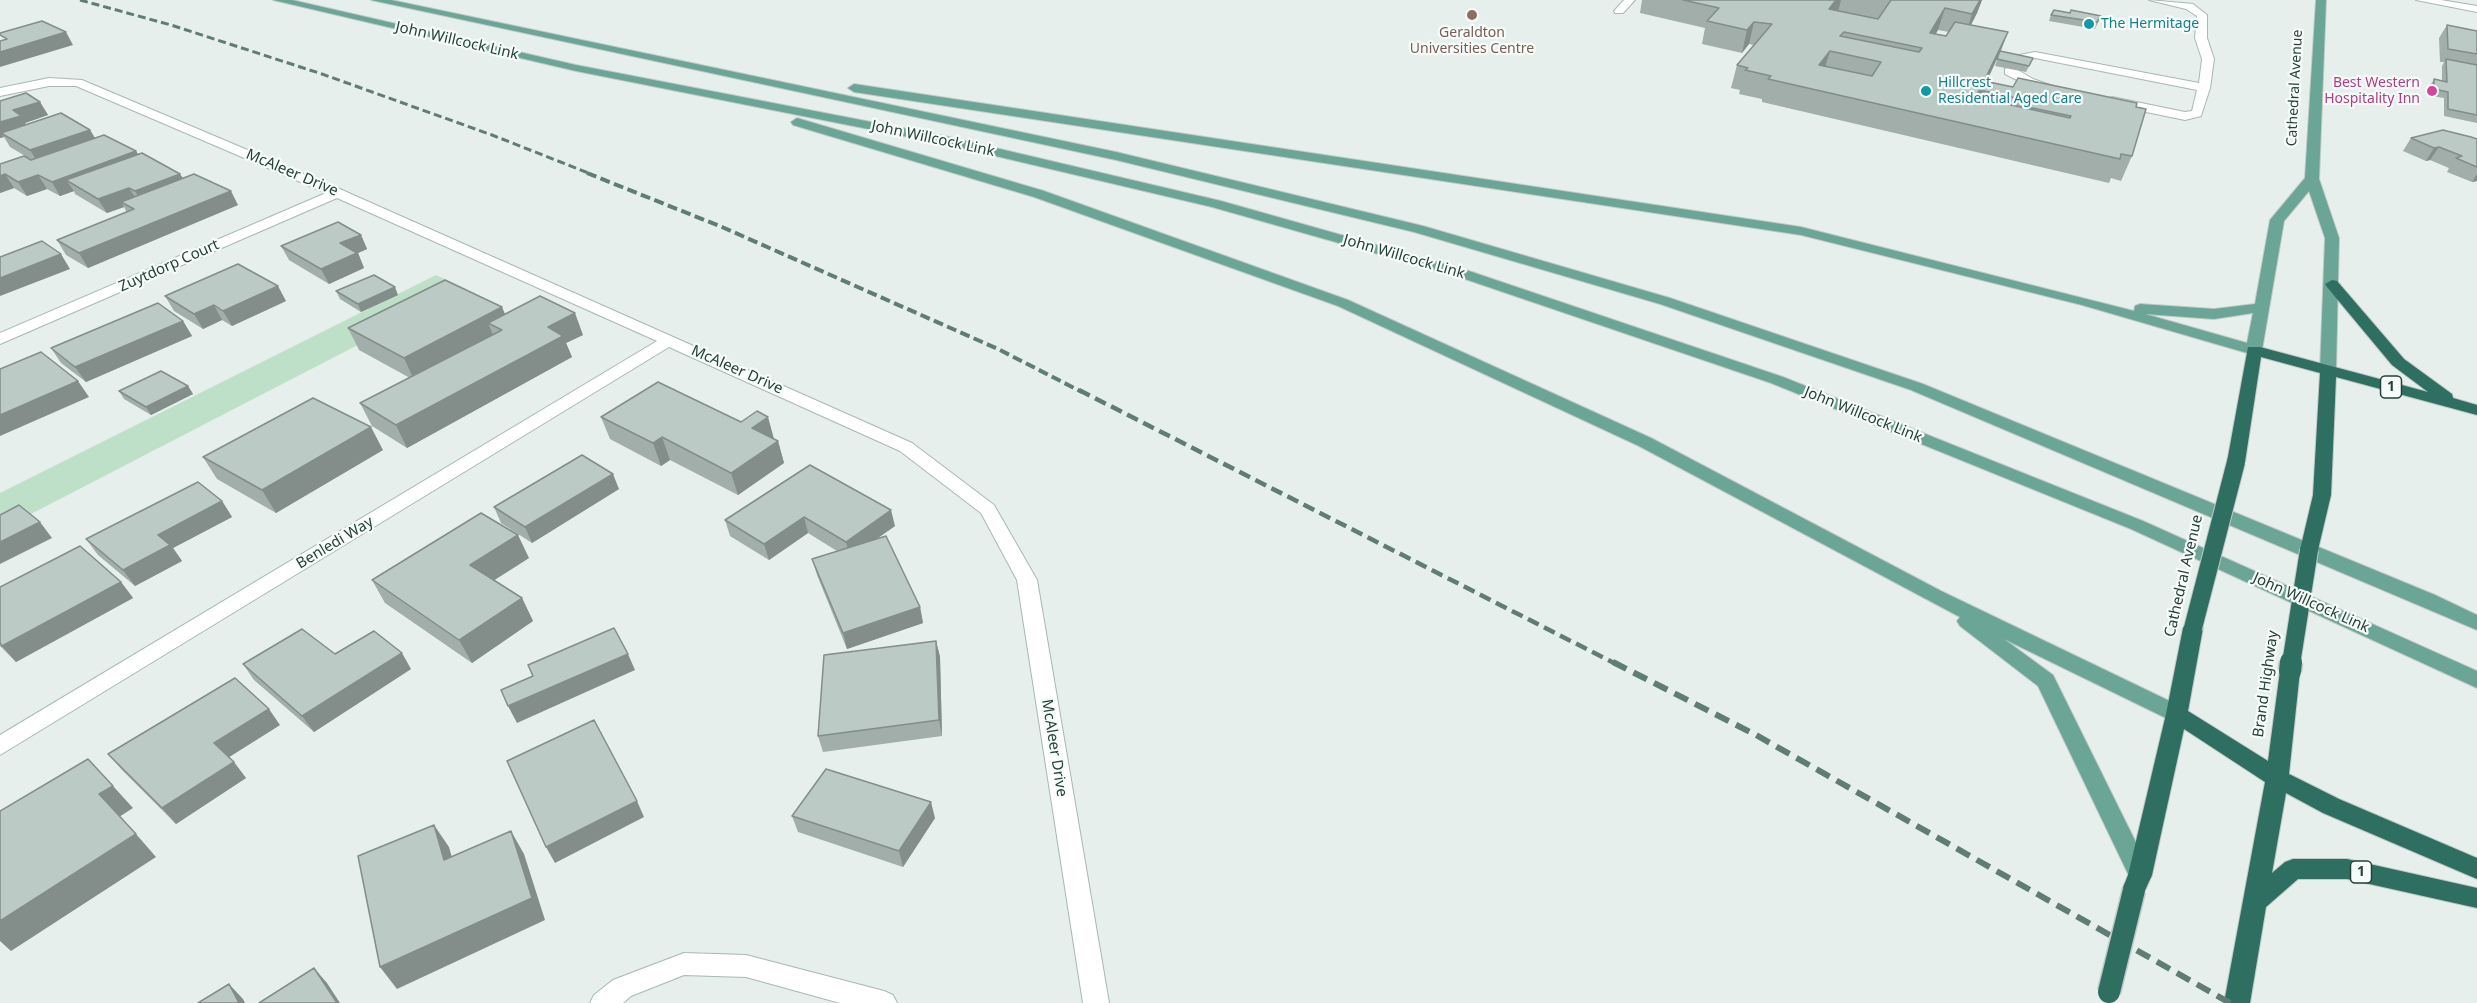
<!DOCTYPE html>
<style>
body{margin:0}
canvas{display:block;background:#e6efeb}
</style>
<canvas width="2477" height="1003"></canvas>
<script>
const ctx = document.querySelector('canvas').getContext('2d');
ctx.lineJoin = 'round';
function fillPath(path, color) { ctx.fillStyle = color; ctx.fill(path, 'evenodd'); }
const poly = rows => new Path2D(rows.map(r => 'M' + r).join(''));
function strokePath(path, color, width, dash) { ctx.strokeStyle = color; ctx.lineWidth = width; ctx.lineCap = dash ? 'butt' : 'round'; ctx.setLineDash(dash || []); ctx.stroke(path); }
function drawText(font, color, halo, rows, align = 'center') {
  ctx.font = font + ' "Noto Sans",sans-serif'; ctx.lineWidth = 4.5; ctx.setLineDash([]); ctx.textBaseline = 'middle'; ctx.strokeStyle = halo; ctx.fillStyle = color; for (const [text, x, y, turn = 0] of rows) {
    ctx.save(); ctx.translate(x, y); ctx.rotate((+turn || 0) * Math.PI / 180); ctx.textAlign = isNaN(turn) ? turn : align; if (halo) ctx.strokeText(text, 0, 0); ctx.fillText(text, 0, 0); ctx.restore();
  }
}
fillPath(poly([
 [436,275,466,289,0,530,0,493]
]), '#bfe0c8');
const lane = poly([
 [1624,0,1635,0,1623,13,1615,13,1614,11,1624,0],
 [2149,0,2193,4,2207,15,2207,38,2214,59,2210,88,2201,116,2185,120,2112,105,2106,101,2112,97,2185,112,2192,111,2197,90,2035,58,2016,64,2010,61,2014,56,2035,52,2199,83,2202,59,2195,38,2197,16,2186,9,2149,0],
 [2011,66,2033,79,2053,86,2047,90,2025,84,2005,74,2005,69,2011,66]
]);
const street = poly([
 [2416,0,2441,0,2477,6,2477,12,2416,0],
 [49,78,82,80,342,190,912,443,994,505,1037,580,1109,1003,1083,1003,1017,580,981,513,900,451,669,347,0,755,0,735,657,341,337,198,0,344,0,333,326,193,76,86,49,86,0,96,0,88,49,78],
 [684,953,746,955,884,991,893,995,897,1003,840,1003,746,977,684,975,631,996,623,1003,590,1003,594,995,613,980,684,953]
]);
const primary = poly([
 [273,0,292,0,576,65,949,137,1221,201,1469,271,1783,377,2143,521,2477,671,2477,688,2131,529,1771,383,1459,277,1212,207,949,145,576,71,273,0],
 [371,0,391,0,1116,152,1423,226,1670,298,1923,384,2435,595,2477,615,2477,630,1911,390,1660,304,1414,232,1116,160,371,0],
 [2316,0,2326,0,2319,179,2339,238,2336,370,2328,375,2320,370,2325,238,2309,191,2284,221,2262,350,2254,355,2082,305,1801,235,854,92,848,88,854,84,1801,227,2134,311,2135,306,2140,304,2214,309,2255,304,2270,220,2305,178,2316,0],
 [2253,313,2247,343,2145,314,2214,319,2253,313],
 [797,118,1044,191,1348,300,1651,438,1941,591,2184,708,2188,714,2184,720,2177,722,2170,720,2004,639,2053,675,2152,875,2148,882,2140,885,2132,882,2038,686,1960,626,1957,621,1960,617,1639,446,1338,306,1034,197,793,125,791,122,797,118]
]);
const highway = poly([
 [2332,280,2337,281,2404,359,2452,394,2453,398,2477,405,2477,415,2336,377,2331,495,2318,550,2316,555,2309,556,2302,555,2300,550,2313,495,2320,373,2261,357,2245,462,2236,468,2230,466,2227,462,2248,347,2260,347,2428,392,2392,365,2327,287,2325,284,2332,280],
 [2193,621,2200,623,2203,628,2188,711,2268,761,2280,671,2283,666,2290,663,2297,666,2300,671,2289,774,2339,799,2477,858,2477,879,2323,813,2286,793,2272,873,2285,862,2293,859,2347,859,2477,888,2477,908,2347,879,2298,879,2266,907,2250,1003,2224,1003,2265,782,2184,729,2152,875,2142,897,2134,900,2126,897,2122,890,2128,875,2166,714,2183,628,2186,623,2193,621]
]);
strokePath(lane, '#a8b8b2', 2);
strokePath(street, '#a8b8b2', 2);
strokePath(primary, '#c2cac8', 2);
strokePath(highway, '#c2cac8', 2);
fillPath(lane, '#fff');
fillPath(street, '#fff');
fillPath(primary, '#6aa596');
fillPath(highway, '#2f6f62');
strokePath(poly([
 [80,0,171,25,322,74,492,135,591,174]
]), '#5f7d75', 3, [8, 4]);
strokePath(poly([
 [587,173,722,227,998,349,1082,392]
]), '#5f7d75', 4, [10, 4.5]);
strokePath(poly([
 [1079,390,1616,664]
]), '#5f7d75', 4.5, [12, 6]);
strokePath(poly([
 [1613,662,1756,735,2230,1003]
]), '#5f7d75', 6, [15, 8]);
const highwayBridgeFar1 = poly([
 [2193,628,2236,462],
 [2291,664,2309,550]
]);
const highwayBridge = poly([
 [2290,671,2291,662],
 [2109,992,2134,890]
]);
strokePath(highwayBridgeFar1, '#c2cac8', 20, []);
strokePath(highwayBridge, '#c2cac8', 25, []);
strokePath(highwayBridgeFar1, '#2f6f62', 18);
strokePath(highwayBridge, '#2f6f62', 22);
fillPath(poly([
 [1642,0,1982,0,1977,13,1971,25,2008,32,2001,51,2033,58,2026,72,1995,66,1998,57,1987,81,2013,87,2018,78,2132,156,2121,181,2111,178,2109,183,1762,102,1762,99,1739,94,1740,90,1731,88,1737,65,1754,45,1749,44,1742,53,1702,44,1705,28,1640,13],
 [1938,30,1949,32,1946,36,1935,34],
 [2070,13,2101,16,2095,29,2049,21,2051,15],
 [2447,25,2477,31,2477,123,2444,116,2444,98,2430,96,2430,86,2434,79,2442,81,2442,66,2444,62,2440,62,2439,38],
 [0,101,40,102,48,115,25,123,27,125,90,130,95,138,136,151,138,154,180,174,183,178,238,205,88,268,66,255,57,240,127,213,124,207,107,213,75,194,74,191,60,196,47,189,27,196,14,188,0,193,0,164,32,160,10,147,4,137,0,138],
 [2411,138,2477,139,2477,181,2472,182,2447,172,2449,168,2430,160,2426,161,2403,151],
 [361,235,367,249,358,253,364,268,329,284,289,260,281,246],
 [336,291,398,295,361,312,340,299],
 [165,296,286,301,232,326,222,320,203,329,174,311],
 [505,314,583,335,566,343,572,357,407,448,372,426,360,403,410,378,359,350,348,328],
 [183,321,192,336,86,382,61,363,51,348],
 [188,386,193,394,151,415,124,399,119,391],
 [601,417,774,439,778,441,784,463,738,495,670,460,661,466,610,439],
 [383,450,276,513,217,479,203,457],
 [810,465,895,526,877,538,920,607,923,623,847,649,817,575,812,559,837,551,808,533,769,560,730,536,725,520],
 [619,489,532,543,501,523,494,507],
 [222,501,232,517,173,548,182,561,135,586,98,555,86,539],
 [529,558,494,580,522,598,533,621,472,663,385,603,372,580],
 [121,582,133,598,16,662,0,646,0,587],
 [936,641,940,657,942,736,823,752,818,736],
 [335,654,411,669,314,732,254,680,243,664],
 [280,725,229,757,246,778,176,824,122,770,108,754],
 [792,816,935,818,903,867,798,832]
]), '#a1aea9');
fillPath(poly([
 [1836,0,1841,0,1838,12,1829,9],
 [1980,0,1982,0,1977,13,1965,36,1972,14],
 [1945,8,1938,30,1923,56,1930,33],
 [1754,22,1749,44,1742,53,1747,30],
 [66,32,73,45,0,67,0,52],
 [2008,32,1999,54,1982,91,1984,91,1975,114,1975,97,1984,81],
 [1830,51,1823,74,1819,65],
 [40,102,48,115,25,123,29,129,1,133,4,137,0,138,0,122,13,110],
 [90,130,98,143,39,164,30,150],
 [2439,147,2430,160,2426,161,2434,148],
 [136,151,144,165,66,180,74,191,60,196,52,182],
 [5,174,14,188,0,193,0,176],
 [180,174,188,188,143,205,135,191],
 [2477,174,2477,181,2472,182],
 [38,175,47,189,27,196,18,182],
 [129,188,138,202,121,202,124,207,107,213,98,199],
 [231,191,238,205,88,268,79,253],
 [361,235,367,249,358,253,364,268,329,284,321,269,340,243],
 [61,254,70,269,0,296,0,278],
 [278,286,286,301,232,326,223,311],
 [395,287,398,295,361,312,358,304],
 [214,305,222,320,203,329,194,314],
 [502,307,511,328,488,323,494,337,414,380,404,358],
 [575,313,583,335,566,343,572,357,407,448,396,425,548,327],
 [183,321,192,336,86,382,75,367],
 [78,381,89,397,0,436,0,415],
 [188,386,193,394,151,415,146,407],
 [768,417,774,439,752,428],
 [371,427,383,450,276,513,262,490],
 [662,437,670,460,661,466,653,443],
 [778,441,784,463,738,495,731,473],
 [613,474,619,489,532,543,525,527],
 [222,501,232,517,173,548,182,561,135,586,123,570,158,535],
 [891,510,895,526,850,558,846,542],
 [804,517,808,533,769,560,764,544],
 [40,522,52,538,0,564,0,542],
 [518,535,529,558,482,588,470,565],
 [121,582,133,598,16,662,2,646],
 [522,598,533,621,472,663,459,640],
 [920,607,923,623,847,649,843,633],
 [936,641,940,657,942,736,939,720],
 [402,653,411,669,314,732,302,716],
 [628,654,635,670,517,723,508,706],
 [269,709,280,725,226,759,214,743],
 [234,762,246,778,176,824,162,808],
 [113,786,133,808,119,817,99,794],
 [637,801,644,817,555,863,546,847],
 [931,802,935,818,903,867,899,851],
 [434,825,449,847,459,883,444,860],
 [511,831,524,854,545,920,397,989,380,967],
 [136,834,156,857,11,951,0,941,0,921],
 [314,968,327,983,340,1003,337,1003],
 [229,984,243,999,245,1003,239,1003]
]), '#838d89');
const building = poly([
 [1683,0,1836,0,1829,9,1878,19,1891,0,1980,0,1972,14,1945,8,1930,33,1946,36,1955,22,2008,32,1984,81,2013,87,2018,78,2137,103,2136,107,2146,109,2132,156,2121,154,2120,159,1768,79,1771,76,1745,70,1748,68,1737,65,1772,24,1754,22,1747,30,1707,21,1719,8,1683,0],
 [1844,32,1922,48,1919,52,1840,36,1844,32],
 [1830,51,1881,62,1872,76,1819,65,1830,51],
 [1979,91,1984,91,2026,100,2023,106,2071,116,2070,118,1975,97,1979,91],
 [2054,10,2070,13,2071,10,2101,16,2097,22,2051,15,2054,10],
 [42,21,66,32,0,52,0,41,7,39,0,35,0,33,42,21],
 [2447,25,2477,31,2477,54,2448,49,2447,25],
 [2000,51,2033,58,2029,66,1997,59,2000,51],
 [2446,59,2477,65,2477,115,2448,109,2448,92,2434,89,2434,79,2447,82,2446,59],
 [26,93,40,102,13,110,21,116,0,122,0,101,26,93],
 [61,113,90,130,30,150,1,133,61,113],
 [2443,130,2471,137,2477,139,2477,167,2456,158,2462,156,2439,147,2434,148,2411,138,2443,130],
 [104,135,136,151,52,182,38,175,18,182,5,174,0,176,0,164,24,156,31,160,104,135],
 [142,153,180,174,135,191,129,188,98,199,66,180,142,153],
 [194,174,231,191,79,253,57,240,134,209,121,202,194,174],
 [338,222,361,235,340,243,357,253,321,269,281,246,338,222],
 [42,241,61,254,0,278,0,257,42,241],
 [238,264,278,286,223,311,214,305,194,314,165,296,238,264],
 [374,275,395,287,358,304,336,291,374,275],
 [445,280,502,307,404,358,348,328,445,280],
 [540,296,575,313,548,327,563,336,396,425,360,403,502,330,488,323,540,296],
 [158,303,183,321,75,367,51,348,158,303],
 [41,352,78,381,0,415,0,369,41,352],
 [161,371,188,386,146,407,119,391,161,371],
 [658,382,741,422,757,411,768,417,752,428,778,441,731,473,662,437,653,443,601,417,658,382],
 [313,398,371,427,262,490,203,457,313,398],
 [582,455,613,474,525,527,494,507,582,455],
 [810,465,891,510,846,542,804,517,764,544,725,520,810,465],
 [198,482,222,501,158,535,170,545,123,570,86,539,198,482],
 [19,505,40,522,0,542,0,515,19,505],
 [481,513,518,535,470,565,522,598,459,640,372,580,481,513],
 [886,536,920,607,843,633,812,559,886,536],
 [80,546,121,582,2,646,0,643,0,587,80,546],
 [614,628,628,654,508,706,501,690,533,676,528,665,614,628],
 [302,629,335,654,374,631,402,653,302,716,243,664,302,629],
 [936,641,939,720,818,736,824,655,936,641],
 [235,678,269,709,214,743,234,762,162,808,108,754,235,678],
 [594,720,637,801,546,847,507,761,594,720],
 [88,759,113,786,99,794,136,834,0,921,0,811,88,759],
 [826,769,931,802,899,851,792,816,826,769],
 [434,825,444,860,511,831,532,898,380,967,358,856,434,825],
 [314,968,337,1003,259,1003,314,968],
 [229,984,239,1003,198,1003,229,984]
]);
fillPath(building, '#bbcac4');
strokePath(building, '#838d89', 1.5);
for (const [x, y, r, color] of [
 [1472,15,6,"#8d6e63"],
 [2089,24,6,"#0f9aa8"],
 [1926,91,6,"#0f9aa8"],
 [2432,91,6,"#d1479c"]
]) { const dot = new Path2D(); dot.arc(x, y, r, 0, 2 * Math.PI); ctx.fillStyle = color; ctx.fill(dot); strokePath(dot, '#f7fbf9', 2); }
drawText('14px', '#0d838f', '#f7fbf9', [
 ["The Hermitage",2101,24],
 ["Hillcrest",1938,83],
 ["Residential Aged Care",1938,99]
], 'left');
drawText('14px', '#785e54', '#f7fbf9', [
 ["Geraldton",1472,33],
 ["Universities Centre",1472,49]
]);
drawText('14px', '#b23c85', '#f7fbf9', [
 ["Best Western",2420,83],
 ["Hospitality Inn",2420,99]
], 'right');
drawText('14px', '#24423a', '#f7fbf9', [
 ["Cathedral Avenue",2295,88,-87]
]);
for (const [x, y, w] of [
 [2391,387,21],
 [2361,872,21]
]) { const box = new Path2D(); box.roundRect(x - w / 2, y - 11, w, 22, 4.5); ctx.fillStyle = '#f7fbf9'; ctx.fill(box); strokePath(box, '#24423a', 1.5); }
drawText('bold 14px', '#24423a', null, [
 ["1",2391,387],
 ["1",2361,872]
]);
drawText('15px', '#24423a', '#f7fbf9', [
 ["John Willcock Link",457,41,13],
 ["John Willcock Link",933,139,12],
 ["McAleer Drive",292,173,23],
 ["John Willcock Link",1404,257,16],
 ["Zuytdorp Court",169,266,-24],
 ["McAleer Drive",737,370,24],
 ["John Willcock Link",1863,415,22],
 ["Benledi Way",335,543,-31],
 ["Cathedral Avenue",2184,576,-77],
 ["John Willcock Link",2311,603,24],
 ["Brand Highway",2266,684,-82],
 ["McAleer Drive",1054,748,81]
]);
</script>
